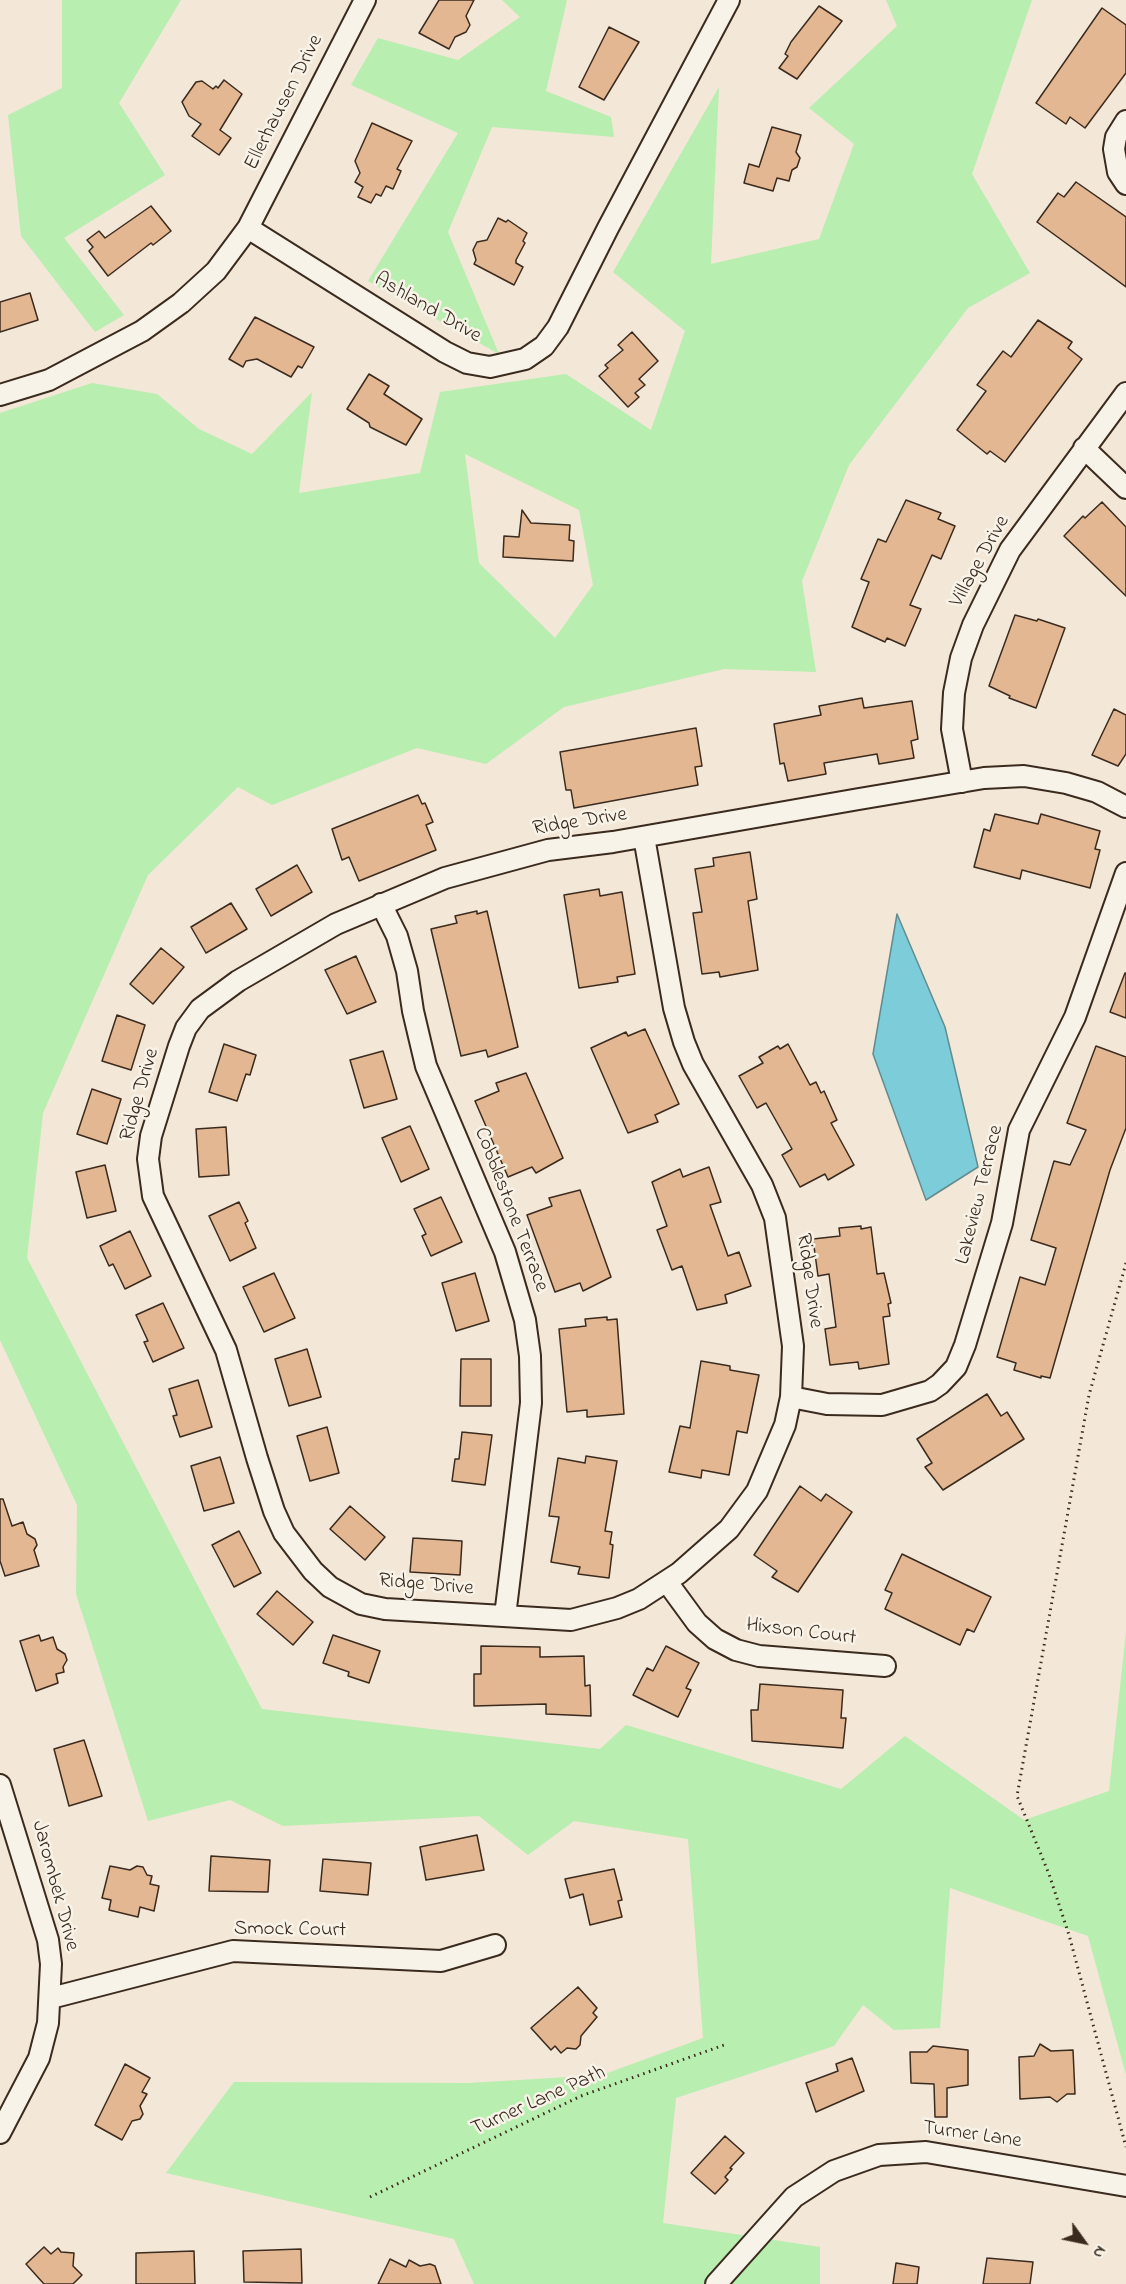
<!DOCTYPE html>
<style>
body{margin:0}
#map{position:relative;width:1126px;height:2284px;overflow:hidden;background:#f3e7d7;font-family:"Indie Flower",sans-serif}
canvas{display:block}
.north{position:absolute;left:1054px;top:2212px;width:60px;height:60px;-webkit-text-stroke:4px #f7f3e8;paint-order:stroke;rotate:123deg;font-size:16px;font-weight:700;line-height:24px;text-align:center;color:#3b2a1e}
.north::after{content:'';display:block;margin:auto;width:21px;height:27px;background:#3b2a1e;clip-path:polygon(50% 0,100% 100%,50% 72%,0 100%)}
</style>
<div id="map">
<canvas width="1126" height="2284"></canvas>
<div class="north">N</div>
</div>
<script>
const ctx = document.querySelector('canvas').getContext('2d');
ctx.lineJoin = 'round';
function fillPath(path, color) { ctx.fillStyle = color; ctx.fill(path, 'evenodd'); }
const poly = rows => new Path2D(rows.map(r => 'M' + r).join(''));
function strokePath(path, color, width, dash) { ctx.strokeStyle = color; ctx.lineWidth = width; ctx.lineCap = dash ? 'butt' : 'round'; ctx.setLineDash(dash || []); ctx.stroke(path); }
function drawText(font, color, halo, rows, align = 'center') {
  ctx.font = font + ' "Indie Flower",sans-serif'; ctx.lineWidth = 5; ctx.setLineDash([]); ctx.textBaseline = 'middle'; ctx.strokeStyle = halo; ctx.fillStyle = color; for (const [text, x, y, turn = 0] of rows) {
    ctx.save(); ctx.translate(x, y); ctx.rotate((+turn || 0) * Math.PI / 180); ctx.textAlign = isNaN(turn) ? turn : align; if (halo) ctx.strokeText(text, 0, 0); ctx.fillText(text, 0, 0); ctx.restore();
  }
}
fillPath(poly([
 [62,0,181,0,119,103,165,175,64,238,124,315,95,332,21,236,8,115,62,88],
 [502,0,567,0,546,91,611,117,614,137,492,127,448,232,499,354,368,281,458,133,351,85,378,38,458,60,520,17],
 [886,0,1032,0,972,174,1030,273,968,308,849,465,802,581,816,672,724,669,564,707,486,764,417,748,272,805,238,787,148,875,43,1113,27,1258,262,1709,600,1749,626,1725,841,1789,905,1736,1024,1820,1109,1791,1126,1631,1126,2075,1088,1936,950,1888,940,2028,894,2030,863,2005,834,2046,676,2098,663,2223,820,2247,820,2284,474,2284,454,2239,166,2173,234,2082,469,2083,602,2075,703,2038,688,1839,574,1821,528,1855,479,1816,283,1826,230,1800,148,1821,76,1594,77,1505,0,1340,0,413,92,383,157,394,199,429,252,454,312,392,299,493,420,473,440,392,566,374,651,430,685,331,613,272,719,87,711,264,819,239,854,144,809,108,897,26],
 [465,454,579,510,593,585,555,638,479,563]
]), '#b8eeaf');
const water = poly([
 [897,914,945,1027,978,1167,926,1200,873,1054,897,914]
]);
fillPath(water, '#7dccda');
strokePath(water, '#638b8f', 1.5);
const building = poly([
 [439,0,474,0,466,16,470,25,466,32,455,37,449,49,419,33,439,0],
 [819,6,842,21,797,79,779,68,788,56,785,54,791,42,819,6],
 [1102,8,1126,25,1126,73,1085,128,1070,117,1066,124,1036,103,1102,8],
 [609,27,639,42,604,100,579,87,609,27],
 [224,80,242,94,220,130,231,138,219,155,192,136,201,124,189,116,182,102,196,82,202,81,213,89,216,86,218,88,224,80],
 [372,123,412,141,397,169,401,171,393,189,386,186,381,196,376,194,371,203,358,197,363,187,355,182,360,173,355,161,372,123],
 [772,127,801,135,796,152,800,158,797,167,792,170,789,181,777,178,773,191,744,183,749,164,759,167,772,127],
 [1076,182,1126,217,1126,287,1037,222,1058,193,1064,197,1076,182],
 [151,206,171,231,153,245,151,243,108,276,89,251,93,247,87,240,99,231,105,238,151,206],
 [498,218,506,222,508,220,527,233,523,241,525,243,516,260,516,263,523,267,514,285,474,264,476,260,473,250,477,242,487,240,498,218],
 [30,293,38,320,0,332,0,302,30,293],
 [255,317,314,347,302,368,298,366,291,377,257,359,246,361,243,367,229,359,255,317],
 [1038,320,1072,342,1068,348,1082,359,1005,462,990,451,987,454,957,430,986,391,977,385,1003,351,1011,357,1038,320],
 [632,332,658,361,639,379,645,385,635,393,639,397,628,407,599,376,608,368,605,365,623,350,618,345,632,332],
 [369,374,389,386,384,394,422,419,406,445,370,427,369,423,347,409,369,374],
 [906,500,941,513,938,519,955,526,941,559,932,555,910,605,921,609,905,646,887,638,885,642,852,627,869,582,861,579,878,539,886,542,906,500],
 [1102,502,1126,527,1126,596,1064,536,1083,516,1085,518,1102,502],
 [522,510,531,523,570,525,569,540,574,541,573,561,503,557,504,536,519,537,522,510],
 [1015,615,1037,621,1038,619,1065,628,1036,708,1009,698,1010,696,989,686,1015,615],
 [862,698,864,708,912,701,918,739,911,741,914,758,879,764,877,754,824,763,826,774,788,781,784,763,780,764,774,724,821,715,819,706,862,698],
 [1114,709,1126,715,1126,754,1118,766,1092,755,1114,709],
 [696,728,702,766,695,767,698,785,574,808,571,790,566,790,560,752,696,728],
 [418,795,422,804,425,803,433,822,426,825,436,850,359,881,349,857,342,860,332,829,418,795],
 [995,814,1038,824,1041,814,1100,831,1095,849,1100,850,1090,888,1022,870,1020,879,974,867,984,829,990,831,995,814],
 [750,852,757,899,748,901,758,970,720,977,719,972,702,974,693,913,702,912,695,869,714,866,713,858,750,852],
 [297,865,312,892,271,916,256,889,297,865],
 [599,889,600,896,622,892,635,974,617,977,618,982,579,988,564,895,599,889],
 [231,903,247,929,206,953,191,927,231,903],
 [477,911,477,914,487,911,518,1047,488,1057,486,1050,461,1056,431,929,457,923,455,916,477,911],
 [161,948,184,967,153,1004,130,984,161,948],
 [356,956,376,1002,347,1014,325,970,356,956],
 [1125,973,1126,973,1126,1018,1110,1012,1125,973],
 [117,1015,145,1025,131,1070,102,1061,117,1015],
 [645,1029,679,1104,655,1115,658,1122,628,1133,591,1048,626,1032,628,1036,645,1029],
 [224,1044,256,1055,250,1075,246,1074,237,1101,209,1092,224,1044],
 [788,1044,810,1085,816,1082,821,1093,824,1091,837,1120,831,1123,854,1165,828,1180,825,1174,800,1187,782,1155,792,1149,766,1103,757,1108,739,1076,763,1063,759,1057,778,1046,780,1049,788,1044],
 [1096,1046,1126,1057,1126,1128,1110,1170,1050,1378,1041,1376,1041,1378,1014,1370,1016,1363,997,1357,1020,1277,1045,1285,1051,1265,1056,1248,1031,1240,1054,1161,1070,1165,1086,1130,1067,1123,1096,1046],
 [383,1051,397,1099,364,1108,350,1060,383,1051],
 [526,1073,563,1158,536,1173,532,1167,508,1177,475,1101,499,1091,496,1083,526,1073],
 [92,1089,121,1099,107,1144,77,1134,92,1089],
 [410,1126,429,1169,401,1182,382,1138,410,1126],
 [226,1127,229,1175,199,1177,196,1129,226,1127],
 [105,1165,116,1211,87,1218,76,1172,105,1165],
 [709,1167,721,1202,710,1205,728,1256,739,1252,751,1286,725,1295,727,1303,697,1310,682,1266,672,1270,657,1230,667,1226,652,1182,680,1169,683,1177,709,1167],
 [580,1190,611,1277,583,1291,580,1283,555,1292,527,1215,552,1206,549,1198,580,1190],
 [441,1197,462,1242,431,1256,422,1236,426,1234,414,1209,441,1197],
 [239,1202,248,1221,245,1223,256,1248,230,1261,209,1216,239,1202],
 [861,1226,861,1229,871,1227,877,1274,884,1273,891,1303,888,1304,890,1316,883,1317,889,1364,859,1369,858,1362,830,1365,825,1329,836,1327,829,1274,818,1276,813,1239,840,1236,839,1228,861,1226],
 [130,1231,151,1276,125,1289,113,1264,109,1266,100,1246,130,1231],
 [274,1273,295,1318,264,1332,243,1287,274,1273],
 [475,1273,489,1321,456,1331,442,1283,475,1273],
 [163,1303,184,1348,153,1362,144,1342,148,1341,136,1315,163,1303],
 [607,1317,607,1320,617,1319,624,1414,587,1417,587,1410,567,1412,559,1329,586,1326,585,1319,607,1317],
 [307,1349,321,1397,289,1406,275,1359,307,1349],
 [461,1359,491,1359,491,1406,460,1406,461,1359],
 [701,1361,730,1366,730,1370,759,1375,747,1433,737,1431,729,1475,702,1470,701,1478,669,1472,680,1426,690,1428,701,1361],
 [198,1380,212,1427,180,1437,173,1416,177,1415,169,1389,198,1380],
 [987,1394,1001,1416,1007,1412,1024,1439,943,1490,925,1467,932,1463,917,1439,987,1394],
 [327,1427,339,1473,310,1481,297,1436,327,1427],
 [462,1432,492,1435,485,1485,452,1481,455,1459,459,1459,462,1432],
 [586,1456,617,1461,605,1531,612,1532,610,1544,613,1545,609,1578,578,1574,580,1567,551,1562,559,1517,549,1516,558,1458,585,1463,586,1456],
 [220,1457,234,1503,204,1511,191,1466,220,1457],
 [800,1486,821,1501,826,1494,852,1512,798,1592,772,1577,777,1571,754,1555,800,1486],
 [0,1499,3,1499,12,1526,23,1522,27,1534,35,1539,37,1545,34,1550,39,1566,5,1576,0,1561,0,1499],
 [350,1506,385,1537,365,1560,330,1529,350,1506],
 [239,1531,261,1573,234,1587,212,1545,239,1531],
 [413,1538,462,1541,460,1575,410,1572,413,1538],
 [902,1554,991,1597,974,1632,967,1629,960,1645,885,1609,892,1593,885,1590,902,1554],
 [277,1591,313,1622,293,1645,257,1614,277,1591],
 [39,1635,41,1641,53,1637,57,1649,65,1654,67,1660,63,1667,64,1672,56,1674,58,1683,36,1691,20,1641,39,1635],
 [333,1635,380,1651,369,1683,348,1676,349,1672,323,1663,333,1635],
 [481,1646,540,1647,540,1657,584,1656,585,1686,590,1685,591,1716,546,1714,546,1704,474,1706,474,1674,481,1674,481,1646],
 [666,1646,699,1663,686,1688,691,1690,678,1717,633,1695,647,1668,653,1671,666,1646],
 [760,1684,843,1690,841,1718,846,1718,843,1748,752,1741,751,1710,758,1710,760,1684],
 [84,1740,102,1796,69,1806,54,1749,84,1740],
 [477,1835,484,1870,426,1880,420,1847,477,1835],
 [211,1856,270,1860,268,1892,209,1891,211,1856],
 [323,1859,371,1863,368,1895,320,1891,323,1859],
 [110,1866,130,1870,137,1866,143,1867,147,1875,152,1876,150,1884,159,1886,154,1911,140,1907,138,1917,109,1910,111,1900,102,1898,110,1866],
 [614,1869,622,1900,618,1901,622,1917,590,1925,583,1894,570,1898,565,1879,614,1869],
 [578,1987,597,2008,593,2013,597,2017,581,2036,580,2045,576,2049,567,2048,561,2053,555,2046,551,2050,531,2028,578,1987],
 [1040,2044,1051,2051,1073,2050,1075,2094,1067,2094,1057,2102,1050,2097,1020,2099,1019,2057,1034,2056,1040,2044],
 [933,2046,968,2050,968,2085,947,2088,947,2117,935,2117,934,2084,911,2083,910,2052,927,2052,933,2046],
 [852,2058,864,2091,816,2112,806,2083,838,2071,836,2064,852,2058],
 [125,2064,150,2078,142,2092,147,2094,140,2106,143,2114,140,2119,132,2121,122,2140,95,2125,125,2064],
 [725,2136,744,2153,730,2168,732,2169,725,2177,728,2180,715,2194,691,2173,725,2136],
 [44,2247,51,2254,58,2248,61,2252,74,2253,73,2266,82,2275,73,2284,44,2284,26,2264,44,2247],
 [301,2249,302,2283,244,2282,243,2251,301,2249],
 [194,2251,195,2284,136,2284,136,2253,194,2251],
 [987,2258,1033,2262,1030,2284,983,2284,987,2258],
 [390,2259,406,2267,409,2260,420,2266,430,2264,435,2266,441,2284,378,2284,390,2259],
 [896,2263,919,2267,917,2284,893,2284,896,2263]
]);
fillPath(building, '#e2b792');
strokePath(building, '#3b2a1e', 1.5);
const minor = poly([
 [1126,121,1116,137,1114,149,1118,172,1126,184],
 [248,228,445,352,467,363,490,367,525,359,544,346,558,327,608,228,729,0],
 [0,395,49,380,142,331,181,303,216,271,248,228,365,0],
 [1084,448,1126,488],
 [962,782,952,729,954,693,961,658,973,625,1010,550,1126,393],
 [644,837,674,1008,684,1042,693,1064,762,1185,775,1218,793,1346,791,1397,785,1425,757,1491,729,1529,679,1573,639,1599,617,1608,571,1620,385,1609,361,1604,330,1587,313,1571,284,1533,274,1511,257,1458,226,1350,153,1196,148,1159,151,1136,179,1046,186,1028,200,1009,238,981,336,924,445,878,548,850,613,842,859,799,984,778,1024,776,1066,783,1097,792,1126,807],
 [381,904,397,936,407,971,413,1011,426,1066,505,1252,525,1320,530,1356,531,1403,505,1616],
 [791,1397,827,1404,882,1405,930,1391,940,1384,956,1367,965,1345,1002,1223,1019,1130,1075,1017,1126,873],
 [667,1582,697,1623,715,1639,736,1650,759,1656,885,1666],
 [0,1785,48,1940,51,1964,48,2023,39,2058,0,2133],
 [51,1998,233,1951,441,1961,495,1945],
 [716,2284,794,2197,834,2171,879,2155,926,2152,1126,2186]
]);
strokePath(minor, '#3b2a1e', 24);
strokePath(poly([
 [1126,1263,1089,1395,1017,1796,1049,1874,1069,1935,1126,2147],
 [370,2197,581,2096,724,2045]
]), '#3b2a1e', 3, [1.5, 4.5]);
strokePath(minor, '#f7f3e8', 20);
drawText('21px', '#3b2a1e', '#f7f3e8', [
 ["Ellerhausen Drive",285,103,-63],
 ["Ashland Drive",427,309,30],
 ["Village Drive",981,562,-61],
 ["Ridge Drive",580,823,-9],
 ["Ridge Drive",141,1095,-74],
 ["Lakeview Terrace",981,1195,-76],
 ["Cobblestone Terrace",510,1210,69],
 ["Ridge Drive",808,1281,82],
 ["Ridge Drive",426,1586,5],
 ["Hixson Court",801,1633,7],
 ["Jarombek Drive",54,1886,75],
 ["Smock Court",290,1931,1],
 ["Turner Lane Path",539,2102,-24],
 ["Turner Lane",972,2136,8]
]);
</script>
